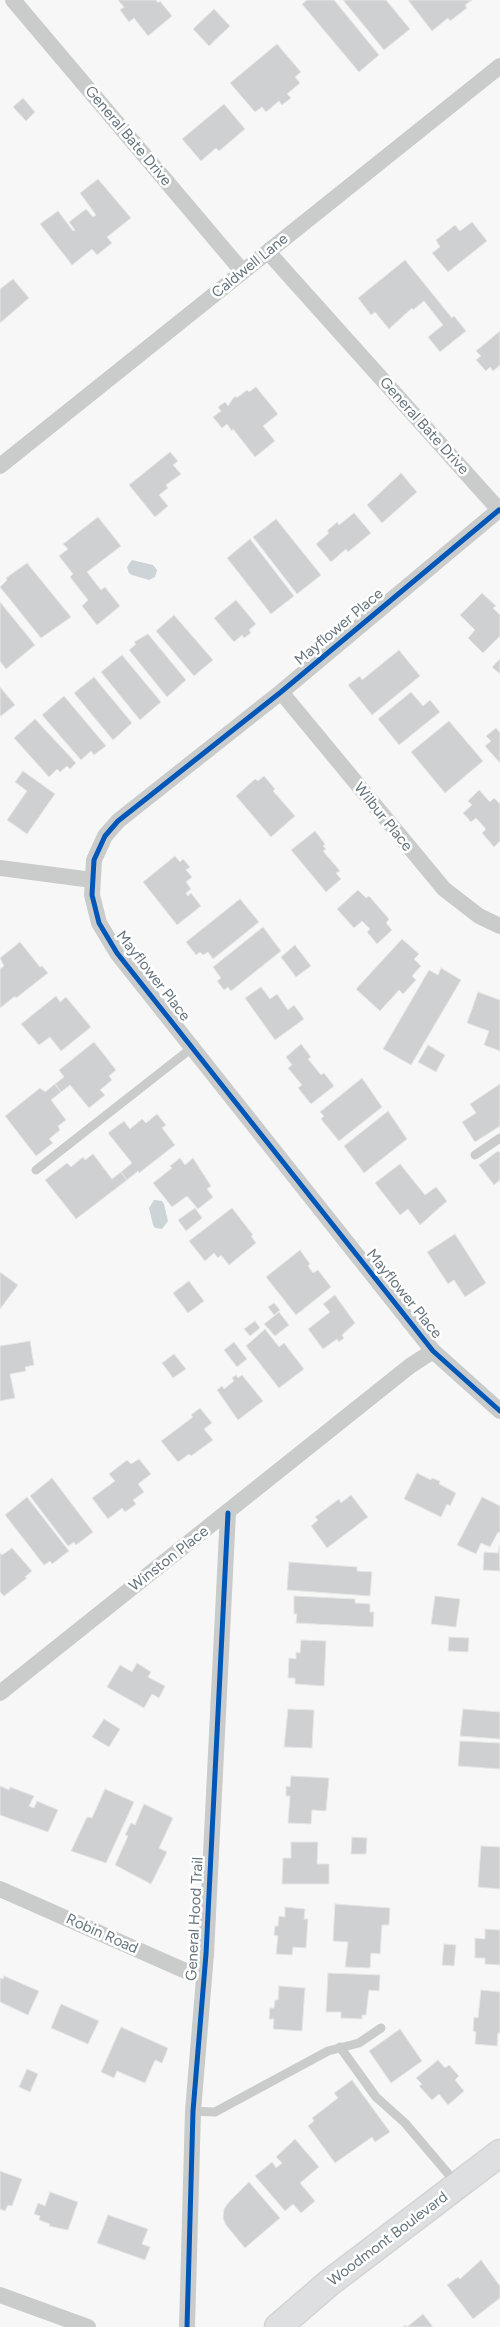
<!DOCTYPE html>
<style>
body{margin:0}
canvas{display:block;background:#f7f7f7}
</style>
<canvas width="500" height="2327"></canvas>
<script>
const ctx = document.querySelector('canvas').getContext('2d');
ctx.lineJoin = 'round';
function fillPath(path, color) { ctx.fillStyle = color; ctx.fill(path, 'evenodd'); }
const poly = rows => new Path2D(rows.map(r => 'M' + r).join(''));
function strokePath(path, color, width, dash) { ctx.strokeStyle = color; ctx.lineWidth = width; ctx.lineCap = dash ? 'butt' : 'round'; ctx.setLineDash(dash || []); ctx.stroke(path); }
function drawText(font, color, halo, rows, align = 'center') {
  ctx.font = font + ' Figtree,sans-serif'; ctx.lineWidth = 5; ctx.setLineDash([]); ctx.textBaseline = 'middle'; ctx.strokeStyle = halo; ctx.fillStyle = color; for (const [text, x, y, turn = 0] of rows) {
    ctx.save(); ctx.translate(x, y); ctx.rotate((+turn || 0) * Math.PI / 180); ctx.textAlign = isNaN(turn) ? turn : align; if (halo) ctx.strokeText(text, 0, 0); ctx.fillText(text, 0, 0); ctx.restore();
  }
}
fillPath(poly([
 [132,560,153,565,157,570,155,577,149,580,132,575,129,573,127,567],
 [154,1200,162,1201,164,1204,168,1221,162,1229,155,1228,153,1225,149,1208]
]), '#ccd4d7');
const building = poly([
 [118,0,156,0,158,3,160,1,172,16,148,36,134,18,129,22,120,10,124,7,118,0],
 [307,0,334,0,379,55,359,72,302,4,307,0],
 [343,0,386,0,410,29,384,50,343,0],
 [408,0,472,0,465,5,467,8,450,21,448,18,432,31,408,0],
 [214,9,230,26,209,46,193,29,214,9],
 [277,44,301,72,295,77,300,83,287,94,291,98,282,105,279,101,266,112,262,107,255,112,230,83,277,44],
 [23,98,35,112,26,121,13,107,23,98],
 [224,104,245,129,219,151,216,148,201,161,182,139,224,104],
 [98,179,131,218,107,237,112,243,97,255,92,249,72,265,40,224,58,211,73,231,75,230,69,222,86,209,93,217,96,215,80,193,98,179],
 [472,222,487,241,448,272,432,253,440,247,436,240,455,225,460,231,472,222],
 [405,260,452,318,454,316,466,331,440,352,428,337,443,325,424,301,413,310,412,308,389,329,375,312,371,315,358,298,405,260],
 [13,279,29,298,0,323,0,289,13,279],
 [500,331,500,365,493,371,490,367,486,371,476,360,481,356,476,351,500,331],
 [256,387,278,414,263,426,275,441,255,457,233,429,232,431,227,424,222,428,213,417,221,411,218,407,225,402,228,406,234,397,238,397,247,390,249,392,256,387],
 [170,452,178,461,173,465,181,474,166,485,168,488,159,495,168,506,155,517,129,485,170,452],
 [401,473,417,492,382,523,367,505,401,473],
 [354,513,371,533,348,552,346,549,331,562,316,544,329,533,327,531,337,522,339,525,354,513],
 [98,517,121,546,87,572,101,590,105,587,120,606,97,625,82,606,88,600,70,577,73,574,59,556,68,549,63,544,98,517],
 [276,519,321,575,297,594,253,537,276,519],
 [250,539,294,596,271,614,227,558,250,539],
 [27,563,71,617,41,638,0,587,7,580,6,578,27,563],
 [482,593,496,606,493,608,500,615,500,636,483,653,468,638,475,630,460,615,482,593],
 [236,600,256,624,249,630,251,633,244,638,242,635,234,642,214,618,236,600],
 [0,602,35,645,6,669,0,661,0,602],
 [174,615,213,660,194,676,156,631,174,615],
 [148,634,186,680,167,697,129,650,136,644,134,642,148,634],
 [399,650,420,676,372,715,348,685,360,676,362,680,399,650],
 [122,655,161,702,140,720,101,672,122,655],
 [500,659,500,674,492,667,500,659],
 [94,677,132,723,113,740,74,693,94,677],
 [0,687,15,705,1,716,0,715,0,687],
 [411,692,423,706,430,700,440,712,399,745,378,719,411,692],
 [64,696,106,746,94,755,91,751,81,760,42,715,64,696],
 [35,719,76,763,70,769,67,766,60,772,57,769,49,777,14,738,35,719],
 [449,721,483,761,445,793,411,752,449,721],
 [496,728,500,733,500,763,485,746,491,741,486,736,496,728],
 [23,771,55,794,27,834,7,820,27,791,15,782,23,771],
 [264,776,275,789,273,791,295,816,271,837,236,796,255,779,258,781,264,776],
 [479,790,490,802,494,798,500,804,500,841,494,847,482,833,486,829,476,818,471,822,463,813,472,805,468,801,479,790],
 [315,831,325,844,323,846,326,849,323,851,340,871,336,873,341,879,326,892,291,850,315,831],
 [175,856,180,862,183,859,190,867,186,870,192,877,186,882,191,889,186,893,188,896,191,893,201,906,177,925,143,882,175,856],
 [358,890,366,898,369,896,389,919,386,923,392,930,377,944,367,932,370,929,362,921,354,928,337,909,358,890],
 [240,899,259,922,213,959,208,952,203,955,200,952,196,955,186,942,240,899],
 [263,927,281,951,231,991,228,987,224,990,217,981,221,978,213,967,263,927],
 [402,939,419,954,414,959,421,966,412,976,416,980,403,994,399,990,380,1011,356,989,402,939],
 [20,942,40,967,42,966,48,973,16,998,15,996,0,1008,0,969,4,966,0,958,20,942],
 [295,945,311,966,296,977,281,957,295,945],
 [441,968,461,980,411,1065,383,1049,429,970,438,975,441,968],
 [261,987,270,999,277,994,288,1010,294,1005,304,1019,275,1040,245,998,261,987],
 [478,992,500,1000,500,1051,484,1045,489,1031,467,1023,478,992],
 [56,996,60,1002,66,997,91,1027,61,1051,50,1037,39,1045,21,1024,56,996],
 [94,1042,116,1070,109,1076,112,1080,100,1090,105,1095,89,1108,70,1085,61,1092,55,1084,64,1077,59,1070,94,1042],
 [301,1044,311,1057,308,1059,321,1075,324,1073,334,1086,311,1104,298,1088,302,1085,288,1068,292,1065,286,1057,301,1044],
 [428,1045,445,1055,436,1072,418,1062,428,1045],
 [362,1078,382,1107,339,1141,321,1119,324,1116,320,1112,362,1078],
 [55,1084,61,1092,51,1100,66,1120,58,1126,60,1130,49,1139,53,1143,36,1156,5,1116,40,1088,45,1092,55,1084],
 [500,1084,500,1126,475,1142,462,1122,476,1113,470,1104,500,1084],
 [388,1111,407,1139,364,1173,344,1146,388,1111],
 [157,1114,166,1125,162,1128,175,1145,139,1173,138,1171,127,1180,121,1172,132,1163,108,1133,124,1121,130,1129,142,1119,146,1123,157,1114],
 [498,1151,500,1153,500,1180,494,1185,479,1165,498,1151],
 [93,1154,112,1179,121,1172,127,1180,76,1219,45,1180,67,1163,71,1167,83,1157,85,1160,93,1154],
 [180,1158,185,1165,193,1158,211,1186,207,1189,213,1197,198,1209,187,1196,172,1207,153,1183,172,1168,170,1166,180,1158],
 [400,1164,425,1195,436,1187,447,1201,420,1225,408,1209,400,1215,375,1183,400,1164],
 [195,1208,202,1218,186,1231,178,1220,195,1208],
 [232,1208,253,1235,251,1236,256,1243,229,1265,221,1255,218,1258,214,1253,205,1261,189,1241,232,1208],
 [455,1234,486,1283,465,1297,454,1280,448,1284,427,1252,455,1234],
 [300,1250,310,1264,308,1266,313,1273,318,1270,331,1287,296,1315,266,1277,300,1250],
 [0,1272,18,1285,0,1309,0,1272],
 [189,1281,204,1301,188,1313,173,1293,189,1281],
 [335,1295,355,1323,342,1335,344,1338,339,1342,337,1339,323,1349,308,1329,330,1312,323,1304,335,1295],
 [274,1303,280,1310,274,1315,268,1307,274,1303],
 [279,1312,289,1325,275,1336,264,1324,279,1312],
 [255,1321,260,1328,250,1336,244,1329,255,1321],
 [265,1329,279,1347,284,1343,304,1369,279,1388,246,1346,265,1329],
 [30,1341,34,1365,25,1367,26,1371,10,1374,15,1398,0,1401,0,1346,30,1341],
 [234,1342,247,1359,237,1367,224,1350,234,1342],
 [174,1354,186,1369,173,1378,162,1363,174,1354],
 [236,1375,238,1378,242,1375,263,1401,238,1420,217,1390,222,1386,224,1389,234,1381,232,1378,236,1375],
 [200,1408,212,1423,204,1429,213,1440,191,1456,189,1454,178,1462,161,1441,193,1417,191,1415,200,1408],
 [139,1459,151,1474,138,1484,144,1492,133,1500,136,1504,125,1512,122,1508,108,1519,92,1498,115,1481,109,1474,127,1460,131,1464,139,1459],
 [417,1473,431,1480,432,1478,440,1481,439,1484,456,1493,450,1506,447,1504,441,1517,404,1499,417,1473],
 [52,1478,93,1532,76,1545,74,1542,68,1546,30,1496,52,1478],
 [351,1495,368,1517,327,1548,311,1526,318,1520,315,1517,339,1499,341,1503,351,1495],
 [27,1497,69,1551,52,1564,50,1561,44,1565,5,1515,27,1497],
 [482,1497,500,1506,500,1533,498,1532,490,1547,481,1543,476,1554,457,1545,482,1497],
 [499,1546,500,1571,483,1570,484,1552,498,1553,499,1546],
 [12,1548,32,1571,25,1577,27,1578,4,1596,0,1592,0,1553,2,1555,12,1548],
 [289,1562,357,1567,357,1571,372,1572,370,1596,287,1590,289,1562],
 [294,1596,355,1599,355,1603,370,1604,370,1612,374,1612,373,1627,296,1623,297,1614,294,1614,294,1596],
 [435,1596,460,1599,456,1627,431,1624,435,1596],
 [449,1637,469,1638,468,1652,448,1651,449,1637],
 [301,1640,326,1641,324,1686,295,1684,295,1678,288,1678,289,1658,296,1659,296,1652,300,1653,301,1640],
 [137,1663,151,1672,148,1677,165,1686,159,1698,152,1694,144,1708,107,1687,120,1665,132,1672,137,1663],
 [288,1709,314,1710,312,1748,284,1747,288,1709],
 [463,1709,500,1712,500,1739,460,1736,463,1709],
 [104,1719,120,1729,109,1747,92,1737,104,1719],
 [460,1741,500,1743,500,1769,458,1766,460,1741],
 [291,1776,329,1778,326,1811,312,1810,311,1824,288,1823,290,1796,286,1796,286,1786,290,1787,291,1776],
 [0,1786,9,1790,10,1787,34,1796,29,1806,34,1808,37,1801,58,1810,48,1832,0,1815,0,1786],
 [105,1789,134,1802,106,1863,71,1851,87,1817,92,1818,105,1789],
 [144,1804,173,1818,159,1848,167,1852,151,1884,115,1865,128,1836,125,1835,131,1823,135,1825,144,1804],
 [352,1837,367,1838,366,1854,351,1854,352,1837],
 [291,1842,318,1842,317,1864,329,1864,329,1884,282,1884,283,1858,291,1858,291,1842],
 [481,1846,500,1847,500,1889,478,1887,481,1846],
 [335,1904,390,1908,389,1925,382,1925,380,1954,371,1953,370,1968,345,1967,348,1942,333,1941,335,1904],
 [285,1907,305,1909,304,1919,308,1919,306,1948,293,1947,292,1955,276,1954,278,1936,274,1935,275,1926,278,1926,279,1916,285,1917,285,1907],
 [485,1929,500,1930,500,1965,485,1964,485,1958,475,1958,475,1938,485,1939,485,1929],
 [444,1944,456,1945,454,1966,442,1965,444,1944],
 [328,1973,380,1975,379,1991,369,1990,366,2015,362,2015,362,2019,341,2018,341,2012,326,2012,328,1973],
 [4,1976,39,1991,28,2015,0,2002,0,1978,3,1979,4,1976],
 [279,1986,305,1988,302,2031,273,2029,274,2019,269,2019,270,2008,274,2008,275,2000,278,2000,279,1986],
 [481,1990,500,1992,500,2033,498,2033,497,2046,475,2044,476,2032,473,2031,474,2017,478,2018,481,1990],
 [61,2004,99,2021,88,2044,51,2028,61,2004],
 [121,2027,168,2048,162,2063,155,2060,145,2083,117,2071,114,2078,101,2072,121,2027],
 [400,2029,422,2061,391,2083,369,2051,400,2029],
 [438,2060,445,2068,449,2065,459,2076,455,2080,464,2091,448,2105,439,2094,432,2100,419,2086,422,2084,416,2078,438,2060],
 [27,2069,38,2074,30,2092,19,2087,27,2069],
 [352,2080,390,2132,375,2142,372,2137,335,2163,308,2126,314,2121,312,2118,338,2098,334,2093,352,2080],
 [295,2139,319,2167,300,2183,315,2201,301,2213,293,2204,285,2211,255,2176,272,2162,276,2168,282,2163,276,2157,295,2139],
 [0,2171,22,2179,12,2206,8,2205,5,2211,0,2209,0,2171],
 [249,2182,280,2218,245,2248,226,2225,223,2218,224,2209,229,2202,249,2182],
 [50,2192,78,2202,68,2230,49,2226,50,2224,39,2220,40,2216,34,2214,38,2203,45,2206,50,2192],
 [108,2215,148,2229,142,2244,150,2247,145,2260,97,2243,108,2215],
 [481,2260,500,2286,500,2298,473,2319,447,2285,458,2277,460,2279,481,2260],
 [423,2314,433,2327,403,2327,405,2325,407,2327,423,2314]
]);
fillPath(building, '#cfd0d1');
strokePath(building, '#e6e6e6', 1);
const primary = poly([
 [278,2327,329,2283,500,2153]
]);
strokePath(primary, '#d3d4d5', 29);
strokePath(poly([
 [475,1155,500,1138],
 [36,1170,193,1047],
 [340,2047,376,2097,405,2123,456,2183],
 [193,2111,215,2112,328,2051,359,2043,381,2028]
]), '#cacccc', 9);
strokePath(poly([
 [13,0,243,272],
 [268,252,500,511],
 [0,466,500,66],
 [499,510,281,692,118,821,105,836,94,860,92,895,99,923,117,953,433,1351,500,1411],
 [281,692,444,889,479,916,500,926],
 [0,868,92,880],
 [0,1693,410,1366,433,1351],
 [0,1889,188,1972,204,1974],
 [0,2295,88,2327],
 [187,2327,193,2111,206,1954,228,1513]
]), '#cacccc', 16);
strokePath(primary, '#dedfe0', 26);
strokePath(poly([
 [499,510,281,692,118,821,105,836,94,860,92,895,99,923,117,953,433,1351,500,1411],
 [187,2327,193,2111,206,1954,228,1513]
]), '#0057b8', 5);
drawText('15px', '#66747e', '#fff', [
 ["General Bate Drive",128,136,50],
 ["Caldwell Lane",250,266,-39],
 ["General Bate Drive",424,426,48],
 ["Mayflower Place",339,627,-40],
 ["Wilbur Place",383,817,51],
 ["Mayflower Place",153,976,52],
 ["Mayflower Place",404,1294,51],
 ["Winston Place",169,1559,-38],
 ["General Hood Trail",195,1919,-87],
 ["Robin Road",102,1934,24],
 ["Woodmont Boulevard",388,2239,-37]
]);
</script>
